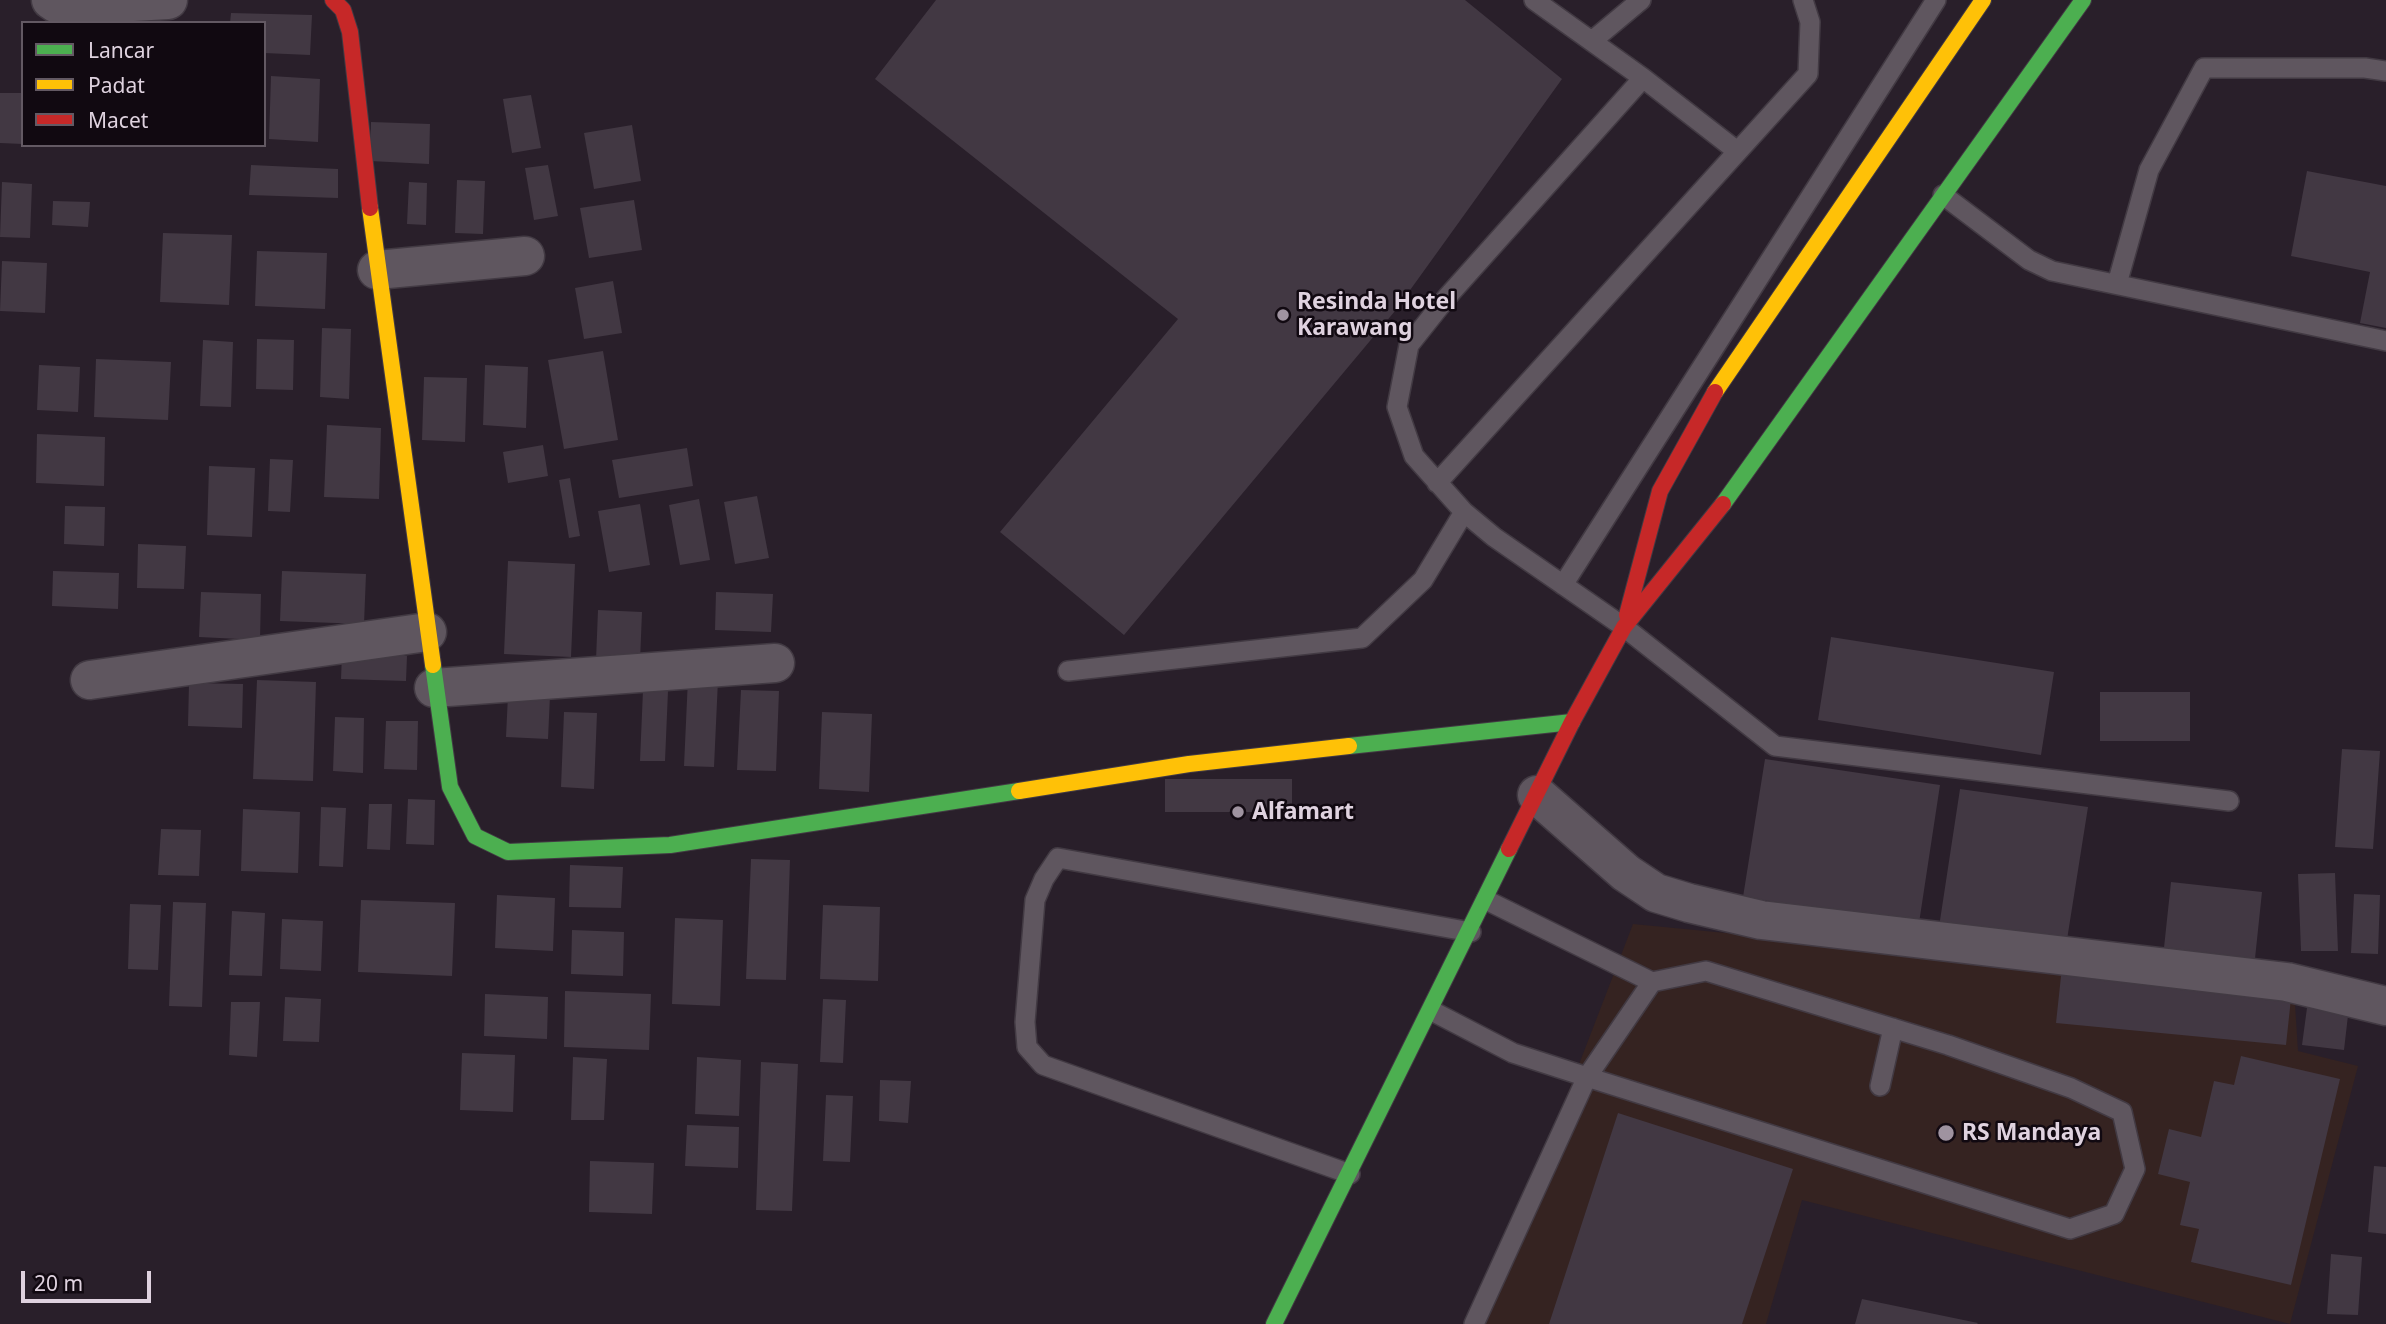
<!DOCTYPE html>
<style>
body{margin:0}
#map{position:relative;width:2386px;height:1324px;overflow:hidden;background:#291f2a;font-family:"Noto Sans",sans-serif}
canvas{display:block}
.legend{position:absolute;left:21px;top:21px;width:245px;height:126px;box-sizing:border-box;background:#110911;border:2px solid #635963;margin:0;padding:9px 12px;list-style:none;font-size:21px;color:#dfd2df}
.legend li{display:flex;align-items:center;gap:14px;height:35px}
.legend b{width:35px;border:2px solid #635963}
.scale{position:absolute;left:21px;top:1271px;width:130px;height:32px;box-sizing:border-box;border:4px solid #dfd2df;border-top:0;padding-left:9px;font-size:21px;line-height:24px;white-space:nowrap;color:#dfd2df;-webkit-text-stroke:5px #110911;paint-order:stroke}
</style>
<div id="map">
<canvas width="2386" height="1324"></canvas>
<ul class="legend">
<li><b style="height:9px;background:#4caf50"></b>Lancar</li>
<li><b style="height:9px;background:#ffc107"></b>Padat</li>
<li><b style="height:9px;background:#c62828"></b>Macet</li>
</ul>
<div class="scale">20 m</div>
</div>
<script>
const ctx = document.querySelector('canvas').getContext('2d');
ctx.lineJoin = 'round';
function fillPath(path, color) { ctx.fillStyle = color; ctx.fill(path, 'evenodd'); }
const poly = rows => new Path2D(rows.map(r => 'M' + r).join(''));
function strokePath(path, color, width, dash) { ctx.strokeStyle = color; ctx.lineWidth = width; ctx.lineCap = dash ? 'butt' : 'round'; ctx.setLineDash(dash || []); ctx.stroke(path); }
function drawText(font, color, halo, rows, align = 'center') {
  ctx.font = font + ' "Noto Sans",sans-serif'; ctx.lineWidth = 5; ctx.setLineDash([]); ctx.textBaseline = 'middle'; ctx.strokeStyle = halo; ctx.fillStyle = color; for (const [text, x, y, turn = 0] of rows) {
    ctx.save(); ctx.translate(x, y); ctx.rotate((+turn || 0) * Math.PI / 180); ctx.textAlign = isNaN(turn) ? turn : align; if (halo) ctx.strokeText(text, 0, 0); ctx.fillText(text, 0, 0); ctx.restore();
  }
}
fillPath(poly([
 [1633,924,2294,988,2298,1051,2358,1066,2290,1324,1802,1200,1766,1324,1479,1324]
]), '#352321');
fillPath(poly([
 [936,0,1465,0,1562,79,1395,311,1124,635,1000,532,1178,319,875,79],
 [231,13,312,15,310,55,264,53,264,23,230,23],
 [271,76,320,79,318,142,269,139],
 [0,93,23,93,23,144,0,143],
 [531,95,541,148,512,153,503,99],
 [371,122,430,124,429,164,370,161],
 [632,125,641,181,594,189,584,133],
 [251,165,338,169,338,198,249,195],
 [548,165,558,216,534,220,525,168],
 [2307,171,2386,186,2386,328,2360,323,2370,272,2291,256],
 [457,180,485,181,483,234,455,233],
 [2,182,32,184,30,238,0,237],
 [409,182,427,183,426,225,407,224],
 [634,200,642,250,589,258,580,208],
 [53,201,90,202,88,227,52,225],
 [163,233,232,235,229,305,160,302],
 [257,251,327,253,325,309,255,306],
 [2,261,47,263,45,313,0,311],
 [613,281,622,333,584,339,575,288],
 [322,328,351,329,349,399,320,397],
 [257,339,294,340,293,390,256,389],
 [203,340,233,342,231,407,200,406],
 [603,351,618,440,564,449,548,360],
 [96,359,171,362,168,420,94,417],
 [39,365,80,367,78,412,37,410],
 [485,365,528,367,526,428,483,425],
 [424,377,467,378,465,442,422,440],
 [327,425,381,428,379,499,324,497],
 [37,434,105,437,104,486,36,483],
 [543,445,548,476,508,483,503,452],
 [687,448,693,486,619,498,612,460],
 [270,459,293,460,290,512,268,511],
 [209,466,255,468,252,537,207,535],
 [570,478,580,536,569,538,559,480],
 [757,496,769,558,735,564,724,502],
 [699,499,710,560,680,565,669,505],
 [640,504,650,565,609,572,598,511],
 [65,506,105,507,104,546,64,544],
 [138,544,186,546,184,589,137,588],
 [508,561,575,564,571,657,504,654],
 [53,571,119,573,118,609,52,606],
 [282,571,366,574,364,624,280,621],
 [201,592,261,594,260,640,199,637],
 [716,592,773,594,771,632,715,630],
 [598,610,642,612,640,661,596,660],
 [1831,637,2054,672,2041,755,1818,720],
 [342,654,407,656,406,681,341,679],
 [688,678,718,680,714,767,684,766],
 [257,680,316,682,313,781,253,779],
 [189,683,243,684,242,728,188,726],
 [643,690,668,691,665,761,640,761],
 [741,690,779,691,776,771,737,770],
 [2100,692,2190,692,2190,741,2100,741],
 [508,695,550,696,548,739,506,737],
 [564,712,597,713,594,789,561,787],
 [822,712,872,714,869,792,819,789],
 [335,717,364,718,363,773,333,771],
 [386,721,418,721,417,770,384,769],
 [2342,749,2380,751,2373,849,2335,847],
 [1765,759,1940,785,1919,923,1743,897],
 [1165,779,1292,779,1292,812,1165,812],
 [1960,789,2088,807,2066,946,1939,927],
 [408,799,435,800,434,845,406,844],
 [369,804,392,804,390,850,367,849],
 [321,807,346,808,343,867,319,866],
 [243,809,300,812,298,873,241,871],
 [161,829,201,830,199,876,158,875],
 [751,859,790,860,786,980,746,979],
 [570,865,623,867,621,908,569,907],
 [2335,873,2338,951,2301,951,2298,874],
 [2171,882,2262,892,2254,968,2163,957],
 [2354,894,2380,895,2378,954,2351,953],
 [497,895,555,898,553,951,495,948],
 [361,900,455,903,452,976,358,972],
 [173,902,206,903,202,1007,169,1006],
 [130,904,161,905,158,970,128,969],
 [823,905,880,907,878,981,820,979],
 [232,911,265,913,262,976,229,975],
 [675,918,723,920,720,1006,672,1004],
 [282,919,323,921,321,971,280,969],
 [572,930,624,932,623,976,571,974],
 [2062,967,2292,989,2286,1045,2056,1023],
 [565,991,651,994,649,1050,564,1047],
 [2309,993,2350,998,2344,1050,2302,1045],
 [485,994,548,997,547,1039,484,1036],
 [285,997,321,999,319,1042,283,1041],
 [823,999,846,1000,843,1063,820,1062],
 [231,1002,260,1002,257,1057,229,1055],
 [462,1053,515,1055,513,1112,460,1110],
 [2241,1056,2340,1079,2291,1285,2191,1262,2199,1229,2180,1225,2190,1182,2158,1174,2169,1129,2201,1137,2214,1081,2234,1085],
 [573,1057,607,1059,604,1120,571,1120],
 [697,1057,741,1060,739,1116,695,1114],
 [761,1062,798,1064,792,1211,756,1210],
 [880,1080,911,1081,908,1123,879,1121],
 [826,1095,853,1096,850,1162,823,1161],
 [1618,1113,1793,1169,1742,1324,1549,1324],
 [687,1125,739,1127,738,1168,685,1166],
 [590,1161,654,1163,652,1214,589,1212],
 [2374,1166,2386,1167,2386,1234,2368,1232],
 [2331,1254,2362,1257,2358,1315,2327,1314],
 [1862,1299,1978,1323,1977,1324,1855,1324]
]), '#423843');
const lane = poly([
 [1534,0,1643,78,1737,151],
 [1592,41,1641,0],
 [1643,78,1448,296,1409,345,1397,407,1414,456,1464,512,1494,537,1624,627,1775,746,2229,801],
 [1943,195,2029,260,2052,271,2386,341],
 [2117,284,2149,170,2204,68,2365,68,2386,71],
 [1437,483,1808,74,1810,22,1803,0],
 [1563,585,1936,0],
 [1068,671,1362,638,1423,580,1464,512],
 [1486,900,1652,982],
 [1432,1011,1513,1053,1587,1077,2070,1229,2114,1214,2135,1169,2122,1112,2071,1088,1948,1045,1706,971,1652,982,1587,1077,1474,1324],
 [1880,1086,1893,1028],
 [1350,1174,1043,1065,1027,1047,1025,1022,1035,900,1044,879,1058,858,1471,932]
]);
const street = poly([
 [51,0,57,4,80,5,168,0],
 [377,270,525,256],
 [90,680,427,632],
 [434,688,775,663],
 [1537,795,1626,873,1656,893,1689,903,1761,920,2287,982,2386,1006]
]);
const fast = poly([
 [1723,504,2083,0],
 [433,665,450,787,475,836,508,852,670,845,1019,791],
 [1349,746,1572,722],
 [1274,1324,1509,849]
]);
const slow = poly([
 [370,208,433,665],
 [1715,392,1983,0],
 [1019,791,1189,764,1349,746]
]);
const jam = poly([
 [333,0,343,10,350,32,370,208],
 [1627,615,1660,491,1715,392],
 [1509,849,1572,722,1624,627,1723,504]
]);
strokePath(lane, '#423a43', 22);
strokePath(street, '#423a43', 41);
strokePath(fast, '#423a43', 18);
strokePath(slow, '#423a43', 18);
strokePath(jam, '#423a43', 18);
strokePath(lane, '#5f565f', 19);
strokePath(street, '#5f565f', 38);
strokePath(fast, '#4caf50', 16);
strokePath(slow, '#ffc107', 16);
strokePath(jam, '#c62828', 16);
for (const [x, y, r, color] of [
 [1283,315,7,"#9f93a0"],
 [1238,812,7,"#9f93a0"],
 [1946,1133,9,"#9f93a0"]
]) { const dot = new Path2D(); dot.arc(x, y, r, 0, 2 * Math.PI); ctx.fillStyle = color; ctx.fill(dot); strokePath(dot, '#110911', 2.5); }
drawText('bold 23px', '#dfd2df', '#110911', [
 ["Resinda Hotel",1297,302],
 ["Karawang",1297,328],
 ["Alfamart",1252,812],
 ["RS Mandaya",1962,1133]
], 'left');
</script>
